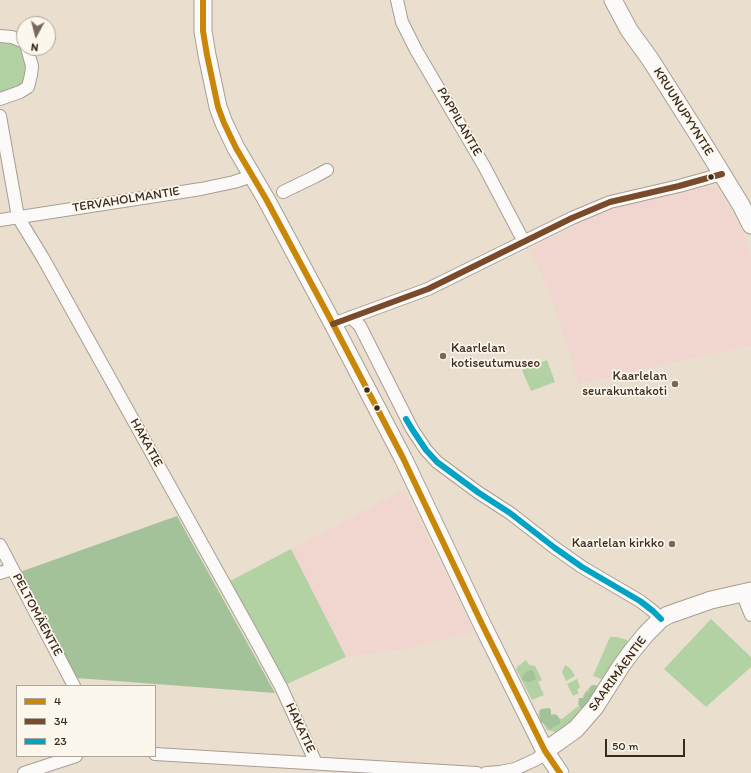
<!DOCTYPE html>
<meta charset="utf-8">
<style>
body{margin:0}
#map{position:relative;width:751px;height:773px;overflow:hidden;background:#eadecf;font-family:Itim,sans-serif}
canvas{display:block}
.legend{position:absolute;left:16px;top:685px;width:140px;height:72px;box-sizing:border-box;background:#fbf7ec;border:1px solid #aea59a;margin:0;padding:5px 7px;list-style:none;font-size:12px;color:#3b2a1e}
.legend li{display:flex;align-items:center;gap:8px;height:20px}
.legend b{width:20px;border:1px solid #aea59a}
.north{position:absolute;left:16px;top:16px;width:40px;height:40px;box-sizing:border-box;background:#fbf7ec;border:1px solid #aea59a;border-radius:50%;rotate:187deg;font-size:11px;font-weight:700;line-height:16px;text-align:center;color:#3b2a1e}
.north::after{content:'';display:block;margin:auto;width:14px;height:18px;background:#78695c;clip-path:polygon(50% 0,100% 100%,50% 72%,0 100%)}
.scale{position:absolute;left:605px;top:739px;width:80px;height:18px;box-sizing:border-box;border:2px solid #3b2a1e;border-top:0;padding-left:5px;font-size:12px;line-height:14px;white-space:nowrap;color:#3b2a1e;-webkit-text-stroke:3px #fbf7ec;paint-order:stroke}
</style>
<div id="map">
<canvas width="751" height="773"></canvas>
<ul class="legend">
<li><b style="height:5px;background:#c88708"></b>4</li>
<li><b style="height:5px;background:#7a4b2a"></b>34</li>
<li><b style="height:5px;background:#03a3c5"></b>23</li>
</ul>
<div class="north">N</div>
<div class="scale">50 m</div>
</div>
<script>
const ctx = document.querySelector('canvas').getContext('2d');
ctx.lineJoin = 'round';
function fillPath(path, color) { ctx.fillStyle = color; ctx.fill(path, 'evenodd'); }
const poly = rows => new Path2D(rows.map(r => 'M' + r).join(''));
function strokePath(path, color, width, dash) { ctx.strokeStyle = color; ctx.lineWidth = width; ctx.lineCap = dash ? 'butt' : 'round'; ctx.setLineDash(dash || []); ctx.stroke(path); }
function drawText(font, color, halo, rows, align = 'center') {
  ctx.font = font + ' Itim,sans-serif'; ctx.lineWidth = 3.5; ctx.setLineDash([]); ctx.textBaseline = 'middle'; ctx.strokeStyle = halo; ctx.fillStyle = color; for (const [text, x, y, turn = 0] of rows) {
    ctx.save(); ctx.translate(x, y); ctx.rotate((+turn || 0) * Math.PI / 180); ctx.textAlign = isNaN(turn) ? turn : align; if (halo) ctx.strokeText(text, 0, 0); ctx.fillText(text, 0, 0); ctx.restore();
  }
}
fillPath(poly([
 [702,185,718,189,743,232,751,254,751,345,578,384,572,360,550,296,536,262,529,250,604,211],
 [404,490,473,632,406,649,346,657,291,549]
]), '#f1d6cf');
fillPath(poly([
 [0,41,14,42,20,46,25,57,28,74,24,84,7,92,0,92],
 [547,360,555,382,531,391,522,370],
 [291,549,346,657,287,684,230,581],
 [711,619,751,657,751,667,706,707,664,669],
 [610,637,617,637,627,640,628,644,604,680,593,676],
 [526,660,529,665,535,666,542,680,538,682,544,695,532,700,516,669,517,667],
 [565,665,570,668,575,676,566,681,562,672],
 [577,679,580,687,577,690,579,693,573,696,567,684],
 [592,685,601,687,569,724,556,732,547,730,538,714,547,710,552,716,562,719,582,703,583,696,586,691]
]), '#b2d2a4');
fillPath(poly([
 [177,516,275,693,76,678,20,572],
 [530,670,533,671,536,679,530,682,523,681,522,679,523,676,526,672],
 [593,685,600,686,590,701,588,701,588,704,585,709,582,709,578,704,579,698,584,698,585,694,587,692,589,693,590,687],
 [549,708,551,710,551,715,555,714,558,716,560,720,560,724,553,727,550,730,545,724,539,721,540,715,539,711,541,709]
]), '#a4c29a');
const street = poly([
 [397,0,402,22,416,50,484,166,524,242],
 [0,36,12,37,24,42],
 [0,99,20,92,28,87,31,75,32,66,27,48],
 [0,116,18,217,43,258,255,639,281,687,316,763],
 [283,192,316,176,327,170],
 [0,220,201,189,234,182,252,176],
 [351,317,360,326,412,429,426,450,437,462,479,493,510,513,555,548,582,567,640,601,653,611,661,619],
 [333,324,428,289,572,218,610,202,679,186,722,174],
 [0,545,74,686],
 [0,573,12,569],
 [742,593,751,615],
 [155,754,477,773],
 [24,773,76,756],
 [486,773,500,772,515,769,537,759,545,751]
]);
const secondary = poly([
 [203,0,203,31,207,55,218,107,224,123,236,148,266,199,333,324,403,458,481,622,545,751,560,773],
 [613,0,629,30,650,59,700,138,741,205,751,225],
 [545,751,576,729,595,707,621,666,632,651,646,634,661,619,668,615,711,600,751,591]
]);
strokePath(street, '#a79e94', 14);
strokePath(secondary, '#a79e94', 19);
strokePath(street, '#fcfaf8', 12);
strokePath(secondary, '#fcfaf8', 17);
strokePath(poly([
 [203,0,203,31,207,55,218,107,224,123,236,148,266,199,333,324,403,458,481,622,545,751,560,773]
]), '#c88708', 6);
strokePath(poly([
 [333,324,428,289,572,218,610,202,679,186,722,174]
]), '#7a4b2a', 6);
strokePath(poly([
 [406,419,412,429,426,450,437,462,479,493,510,513,555,548,582,567,640,601,653,611,661,619]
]), '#03a3c5', 6);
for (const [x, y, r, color] of [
 [711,177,3.5,"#3b2a1e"],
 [443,356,4,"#78695c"],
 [675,384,4,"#78695c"],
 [367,390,3.5,"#3b2a1e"],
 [377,408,3.5,"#3b2a1e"],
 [672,544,4,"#78695c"]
]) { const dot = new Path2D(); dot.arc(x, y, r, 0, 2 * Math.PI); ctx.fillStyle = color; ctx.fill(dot); strokePath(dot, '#fbf7ec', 1.5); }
drawText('13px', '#3b2a1e', '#fbf7ec', [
 ["KRUUNUPYYNTIE",683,112,58],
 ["PAPPILANTIE",459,122,60],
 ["TERVAHOLMANTIE",126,200,-9],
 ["HAKATIE",146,443,61],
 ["PELTOMÄENTIE",37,615,62],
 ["SAARIMÄENTIE",618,674,-54],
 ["HAKATIE",300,728,65]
]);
drawText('13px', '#3b2a1e', '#fbf7ec', [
 ["Kaarlelan",451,349,"left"],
 ["kotiseutumuseo",451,364,"left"],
 ["Kaarlelan",667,377],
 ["seurakuntakoti",667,392],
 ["Kaarlelan kirkko",664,544]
], 'right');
</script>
